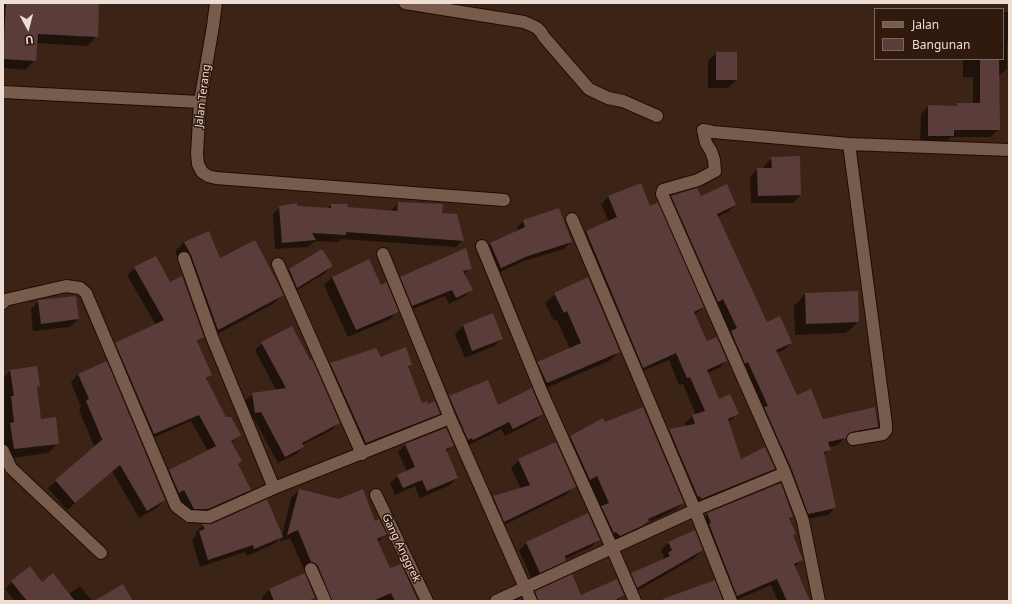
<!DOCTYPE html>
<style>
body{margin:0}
#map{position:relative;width:1012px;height:604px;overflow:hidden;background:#3b2316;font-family:"Noto Sans",sans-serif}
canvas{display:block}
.frame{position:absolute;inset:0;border:4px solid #edddd5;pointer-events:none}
.legend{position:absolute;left:874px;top:8px;width:130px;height:52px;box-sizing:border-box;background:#30190d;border:1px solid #7c675d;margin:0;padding:5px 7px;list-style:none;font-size:12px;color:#edddd5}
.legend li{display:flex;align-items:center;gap:8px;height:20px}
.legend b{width:20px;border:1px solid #7c675d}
.north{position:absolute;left:8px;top:8px;width:40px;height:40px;-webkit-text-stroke:3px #30190d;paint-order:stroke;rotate:173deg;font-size:11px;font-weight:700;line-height:16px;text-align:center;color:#edddd5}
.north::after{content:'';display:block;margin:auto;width:14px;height:18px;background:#edddd5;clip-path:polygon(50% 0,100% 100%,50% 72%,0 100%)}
</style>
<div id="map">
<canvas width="1012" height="604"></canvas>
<div class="frame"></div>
<ul class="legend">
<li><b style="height:5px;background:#775b4d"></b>Jalan</li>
<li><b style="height:11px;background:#5a3c3a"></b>Bangunan</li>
</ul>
<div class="north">U</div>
</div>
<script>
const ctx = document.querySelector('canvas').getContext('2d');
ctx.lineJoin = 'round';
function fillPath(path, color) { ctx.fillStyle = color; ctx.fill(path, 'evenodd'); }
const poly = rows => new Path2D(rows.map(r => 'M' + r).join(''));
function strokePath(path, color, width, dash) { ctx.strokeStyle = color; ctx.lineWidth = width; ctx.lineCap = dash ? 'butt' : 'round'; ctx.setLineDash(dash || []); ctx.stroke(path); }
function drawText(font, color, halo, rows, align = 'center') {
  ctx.font = font + ' "Noto Sans",sans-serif'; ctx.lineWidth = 3; ctx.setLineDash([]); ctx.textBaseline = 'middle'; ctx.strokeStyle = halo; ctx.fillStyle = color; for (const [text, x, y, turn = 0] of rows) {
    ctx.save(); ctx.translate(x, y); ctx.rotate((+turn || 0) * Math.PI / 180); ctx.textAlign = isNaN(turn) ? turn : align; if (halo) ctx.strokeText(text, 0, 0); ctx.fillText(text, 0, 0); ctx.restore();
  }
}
fillPath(poly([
 [3,3,98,3,97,36,87,46,36,43,35,60,25,70,3,68],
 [1003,12,1009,12,1009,40,1007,42,1007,69,998,76,999,129,991,137,951,137,945,143,920,143,921,114,928,106,955,107,958,104,973,104,973,77,963,77,963,59,1003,59],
 [716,53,736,80,728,88,708,88,708,61],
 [772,158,800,195,793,203,751,203,750,177,758,169,764,169,764,166],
 [609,196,650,207,703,307,695,315,707,342,726,361,719,368,707,373,719,400,737,414,728,423,740,460,774,469,766,476,694,506,662,437,669,430,686,426,685,423,693,416,696,415,683,384,679,385,669,360,635,374,579,239,586,231,609,222,601,204],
 [672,197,700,197,735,205,728,212,717,217,767,323,791,343,784,350,776,353,797,396,823,420,877,427,871,434,844,438,838,445,829,447,830,449,824,455,835,508,828,515,802,520,665,204],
 [398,203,441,214,463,240,456,247,341,239,338,242,315,241,308,247,275,249,273,214,280,207,327,209,331,205,346,208,391,211],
 [523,221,571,242,564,249,521,262,494,275,484,251,490,244,518,231,517,228],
 [184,242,220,259,282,295,273,304,208,339,182,265,175,252],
 [322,250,331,266,324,274,289,295,281,278,289,270],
 [368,260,380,286,397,312,390,319,348,337,324,285,332,277],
 [135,268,169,284,203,337,197,343,211,375,206,380,226,418,239,435,231,443,241,461,237,465,250,490,243,497,199,516,171,500,162,478,169,470,208,451,191,421,146,441,108,351,116,344,156,325,127,275],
 [470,268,464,274,472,289,465,296,449,304,445,296,405,312,394,284,401,277],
 [555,294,619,352,609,361,537,392,528,372,538,363,570,349,557,320,554,321,545,303],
 [805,294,858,322,846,333,795,335,794,306],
 [39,301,78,319,70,327,33,331,31,309],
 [493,315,502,339,494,346,465,358,455,334,463,326],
 [262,343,339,422,332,430,302,445,303,447,296,454,278,463,254,419,248,420,245,401,253,394,276,390,255,350],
 [330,364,411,364,408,368,421,404,427,406,439,414,431,421,359,450,323,371],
 [10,371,39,386,36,389,40,420,58,443,48,453,4,459,3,452,4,404,3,378],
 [78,374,164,500,157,508,139,518,112,471,67,510,48,488,97,445,94,446,79,410,81,407,71,382],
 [450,397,498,406,542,414,534,421,505,436,501,429,465,447,442,404],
 [603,419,605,423,683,503,675,510,645,524,633,533,612,543,600,509,590,483,582,487,563,444,570,437],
 [405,445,453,446,446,452,457,478,450,485,420,498,415,486,395,495,390,483,398,476,407,472,398,452],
 [519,460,575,486,567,494,496,529,486,505,493,497,521,489,511,468],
 [299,490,375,522,385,534,378,542,389,570,417,601,322,601,307,570,304,569,290,538,280,542,281,537,274,544,247,556,245,552,200,567,192,540,197,535,195,533,203,525,282,536,291,498],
 [708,514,792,517,789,520,795,534,792,536,802,560,794,567,806,601,778,601,771,585,734,601,701,521],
 [599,539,591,547,565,559,558,568,532,580,519,550,527,543],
 [669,542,702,550,694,558,630,595,624,582,632,574,660,562,664,557,661,550],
 [12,582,42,583,69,594,80,586,92,601,15,601,5,589],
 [269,590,314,598,311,601,263,601,262,597],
 [536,592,580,596,623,595,617,601,528,601]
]), '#0007');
fillPath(poly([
 [6,3,99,3,98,37,38,34,36,61,3,59],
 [716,52,737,52,737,80,716,80],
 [980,59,999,59,1000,130,954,130,954,136,928,136,928,105,957,106,957,103,980,103],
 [800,156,801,195,758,196,757,168,772,168,771,157],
 [641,183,650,206,658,202,704,307,694,312,707,341,717,337,727,361,707,370,719,399,730,394,739,414,728,419,741,459,765,447,775,469,701,499,700,496,698,497,669,429,695,424,692,415,705,411,690,377,687,378,676,353,643,368,586,231,617,217,608,196],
 [727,184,736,205,717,214,767,322,780,316,792,343,776,350,797,395,811,389,823,419,875,407,878,427,852,432,848,434,846,438,828,442,831,450,824,452,836,508,808,514,792,470,764,407,768,406,748,362,745,364,731,331,737,328,723,299,718,302,671,196,697,188,701,196],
 [398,202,443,204,442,213,457,214,464,241,346,232,346,235,312,233,316,240,282,243,279,206,297,203,297,206,331,208,331,204,348,204,347,207,397,211],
 [559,208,572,242,528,256,501,268,490,243,525,227,523,220],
 [209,231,220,258,255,240,284,295,218,330,191,255,184,242],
 [466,248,472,269,463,271,473,290,456,298,452,290,412,306,400,277],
 [322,249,333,266,297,288,289,269],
 [156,256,170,282,182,276,204,337,197,341,212,375,206,378,226,417,231,417,241,435,231,441,242,461,238,464,251,490,208,509,194,509,184,490,179,493,169,470,216,446,199,415,154,434,115,343,164,320,134,267],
 [369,259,381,285,387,282,399,312,356,330,332,277],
 [588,277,620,352,547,383,537,362,581,343,567,311,564,313,554,293],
 [858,291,859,322,806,324,805,293],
 [76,296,79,319,41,324,38,300],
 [493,313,503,339,472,351,463,325],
 [292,326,310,360,312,359,340,423,302,443,304,447,285,457,261,412,255,413,252,393,286,388,261,342],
 [406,347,412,365,408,366,422,403,427,401,428,404,435,401,440,414,366,443,330,363,376,348,381,357],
 [107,361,165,500,147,511,120,465,75,503,55,480,104,438,102,439,86,401,89,399,78,374],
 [37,366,40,386,37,387,41,419,56,417,59,444,14,449,10,423,14,422,11,396,14,396,10,370],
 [488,380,498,405,532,388,543,414,513,429,509,422,473,440,472,438,468,440,449,396],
 [643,407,684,503,648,519,649,521,642,526,620,536,616,532,614,533,601,506,609,503,597,476,590,480,570,436,603,418,605,422],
 [446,428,454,446,446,449,458,478,427,491,422,480,403,488,397,475,415,467,405,444],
 [556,442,576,487,504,522,493,496,530,485,518,459],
 [781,483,793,517,789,518,796,534,793,535,803,560,794,564,810,601,787,601,777,579,737,596,709,524,711,523,707,513],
 [299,489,339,499,363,489,375,521,379,519,387,534,377,539,390,568,401,564,418,601,395,601,391,593,373,601,332,601,318,566,315,563,311,562,298,530,287,535],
 [267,499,283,537,254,549,253,545,208,560,199,531,205,529,202,524,212,524],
 [588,513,600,540,565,556,566,561,540,573,526,542],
 [695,530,703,550,637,588,631,573,670,556,668,553,672,550,668,542],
 [30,566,42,582,53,573,75,601,27,601,11,581],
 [305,573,315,598,308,601,274,601,269,589],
 [572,574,581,595,617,579,624,595,614,601,538,601,535,591],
 [715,580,723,601,663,601,663,599],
 [123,584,133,601,94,601]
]), '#5a3c3a');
const street = poly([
 [216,3,213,26,200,102,197,154,198,164,202,172,208,176,216,178,504,200],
 [405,3,524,22,531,25,537,28,541,32,544,37,589,89,608,98,623,101,657,116],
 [3,92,200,102],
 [849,144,886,424,886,430,883,434,853,439],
 [572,219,695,510,731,601],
 [482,246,542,393,612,548,635,601],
 [383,254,450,418,531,601],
 [184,258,212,337,274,488],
 [278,264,362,454],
 [3,303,5,300,66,286,80,288,86,293,176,506,189,516,209,517,274,488,450,418],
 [3,451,11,468,101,553],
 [785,473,662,194,663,190,698,180,715,171,714,160,711,151,706,143,703,130,713,132,849,144,1009,150],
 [376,495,427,601],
 [311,569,325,601],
 [496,601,695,510,785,473,803,521,819,601]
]);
strokePath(street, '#210c02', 14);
strokePath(street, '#775b4d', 12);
drawText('11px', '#edddd5', '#30190d', [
 ["Jalan Terang",203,96,-83],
 ["Gang Anggrek",401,548,64]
]);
</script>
